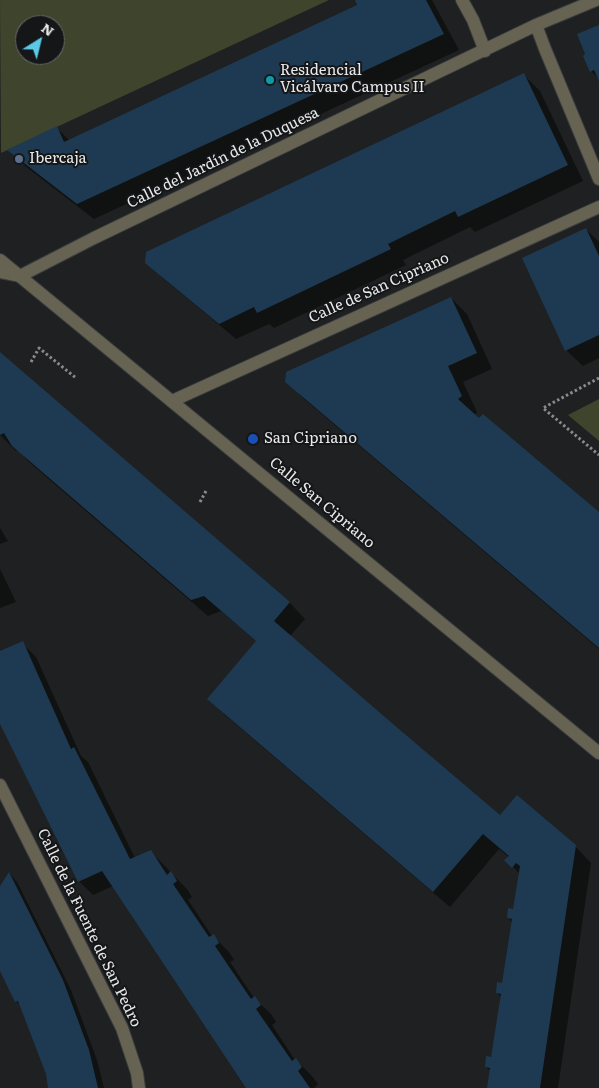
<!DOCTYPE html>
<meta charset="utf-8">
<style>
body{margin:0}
#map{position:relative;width:599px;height:1088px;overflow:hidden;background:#1e2021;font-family:Literata,serif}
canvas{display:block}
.north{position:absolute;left:15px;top:15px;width:50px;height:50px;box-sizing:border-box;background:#151618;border:1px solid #696a6c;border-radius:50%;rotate:36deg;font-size:14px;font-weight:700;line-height:20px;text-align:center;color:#e8e9ea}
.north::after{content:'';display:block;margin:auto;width:18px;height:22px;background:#5ac8e6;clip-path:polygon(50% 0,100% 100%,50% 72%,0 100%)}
</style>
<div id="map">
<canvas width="599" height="1088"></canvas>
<div class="north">N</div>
</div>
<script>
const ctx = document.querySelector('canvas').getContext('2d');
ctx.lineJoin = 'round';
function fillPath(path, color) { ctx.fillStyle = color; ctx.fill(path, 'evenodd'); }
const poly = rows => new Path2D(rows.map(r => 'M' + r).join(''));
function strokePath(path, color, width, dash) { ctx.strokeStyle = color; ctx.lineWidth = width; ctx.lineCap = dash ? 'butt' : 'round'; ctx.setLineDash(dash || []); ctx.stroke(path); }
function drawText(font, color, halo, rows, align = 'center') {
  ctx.font = font + ' Literata,serif'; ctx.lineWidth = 4; ctx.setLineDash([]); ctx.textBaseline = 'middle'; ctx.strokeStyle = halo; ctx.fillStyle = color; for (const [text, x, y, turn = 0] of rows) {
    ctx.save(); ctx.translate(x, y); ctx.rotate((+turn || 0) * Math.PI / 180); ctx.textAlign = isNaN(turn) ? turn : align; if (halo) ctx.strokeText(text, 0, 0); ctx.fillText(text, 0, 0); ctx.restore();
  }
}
fillPath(poly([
 [0,0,329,0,1,153],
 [25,25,55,25,55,55,25,55],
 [599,399,599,441,568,415]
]), '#3f442d');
fillPath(poly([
 [356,0,432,0,459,50,94,219,25,166,10,150,57,128,70,141,359,6],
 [599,26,599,79,591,71],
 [523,74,540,91,583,181,475,232,470,227,403,260,406,265,274,328,269,324,236,339,163,278,146,262],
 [586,229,599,242,599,358,583,366,566,350],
 [451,298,467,314,492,369,463,382,477,412,474,415,599,514,599,649,303,398,287,382],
 [0,354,290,603,305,619,290,636,500,817,575,846,591,863,558,1088,488,1088,491,1071,486,1067,492,1058,501,997,497,993,504,984,512,922,508,918,514,910,520,874,506,860,509,857,499,849,450,907,225,715,209,699,257,642,221,611,208,616,29,462,18,450,16,451,0,435],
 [0,528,8,541,0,544],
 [0,569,16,602,0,608],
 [22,643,36,657,81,756,88,762,135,858,151,852,167,868,171,873,187,889,192,897,188,900,212,936,213,936,229,952,234,960,230,962,254,998,271,1014,276,1022,272,1025,295,1060,296,1060,312,1076,318,1084,314,1088,248,1088,113,886,93,895,79,881,0,720,0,652],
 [10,874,17,882,71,990,97,1060,104,1088,50,1088,47,1074,21,1006,16,1001,0,968,0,888]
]), '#0007');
fillPath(poly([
 [355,0,426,0,444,34,77,204,7,150,57,126,64,142,357,5],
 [599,25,599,81,594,70,590,72,583,56,585,54,577,34],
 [524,73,568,165,458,217,455,211,388,244,391,249,257,313,254,307,219,324,145,263,146,252],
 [586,228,599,256,599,335,565,351,522,258],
 [451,297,477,353,448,366,462,396,458,399,479,418,483,414,599,512,599,648,285,382,286,372],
 [0,352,290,602,274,621,386,718,500,815,517,795,576,845,540,1088,487,1088,490,1068,485,1067,486,1056,491,1057,501,994,496,993,497,982,502,983,512,919,507,918,508,908,513,909,520,866,516,863,512,868,504,860,509,856,483,834,433,892,207,699,256,641,204,596,191,600,12,446,4,433,0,435],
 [23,641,71,749,74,747,130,859,151,850,167,875,171,871,177,881,173,884,209,937,214,934,219,943,215,946,251,999,255,996,261,1005,256,1009,292,1061,296,1058,302,1067,298,1071,310,1088,246,1088,102,871,78,882,0,724,0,651],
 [9,872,63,980,89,1050,98,1088,48,1088,46,1074,18,1001,15,1002,0,971,0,886]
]), '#1e3a52');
const minor = poly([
 [462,0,473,20,485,51],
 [536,25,545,49,599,179],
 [0,272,20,276,94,238,536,25,596,0],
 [172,401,599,207],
 [0,785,122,1028,137,1073,139,1088]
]);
const tertiary = poly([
 [0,260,599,753]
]);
strokePath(minor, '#3a3c3d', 14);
strokePath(tertiary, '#3a3c3d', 14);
strokePath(poly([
 [31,362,39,348,76,378],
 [599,378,543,408,599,455],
 [200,502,206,491]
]), '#898a8b', 3, [2.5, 2.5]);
strokePath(minor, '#676353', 12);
strokePath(tertiary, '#676353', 12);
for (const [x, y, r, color] of [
 [270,80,5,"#0f9aa8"],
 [19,159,5,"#5c6f8a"],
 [253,439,6,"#1a4fb4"]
]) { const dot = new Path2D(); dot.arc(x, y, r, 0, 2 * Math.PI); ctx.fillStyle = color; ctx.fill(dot); strokePath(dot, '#151618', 2); }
drawText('15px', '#e8e9ea', '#151618', [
 ["Residencial",280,71],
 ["Vicálvaro Campus II",280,88],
 ["Ibercaja",29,159],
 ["San Cipriano",264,439]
], 'left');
drawText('15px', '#e8e9ea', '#151618', [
 ["Calle del Jardín de la Duquesa",223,158,-26],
 ["Calle de San Cipriano",379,288,-24],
 ["Calle San Cipriano",322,503,40],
 ["Calle de la Fuente de San Pedro",89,928,64]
]);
</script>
